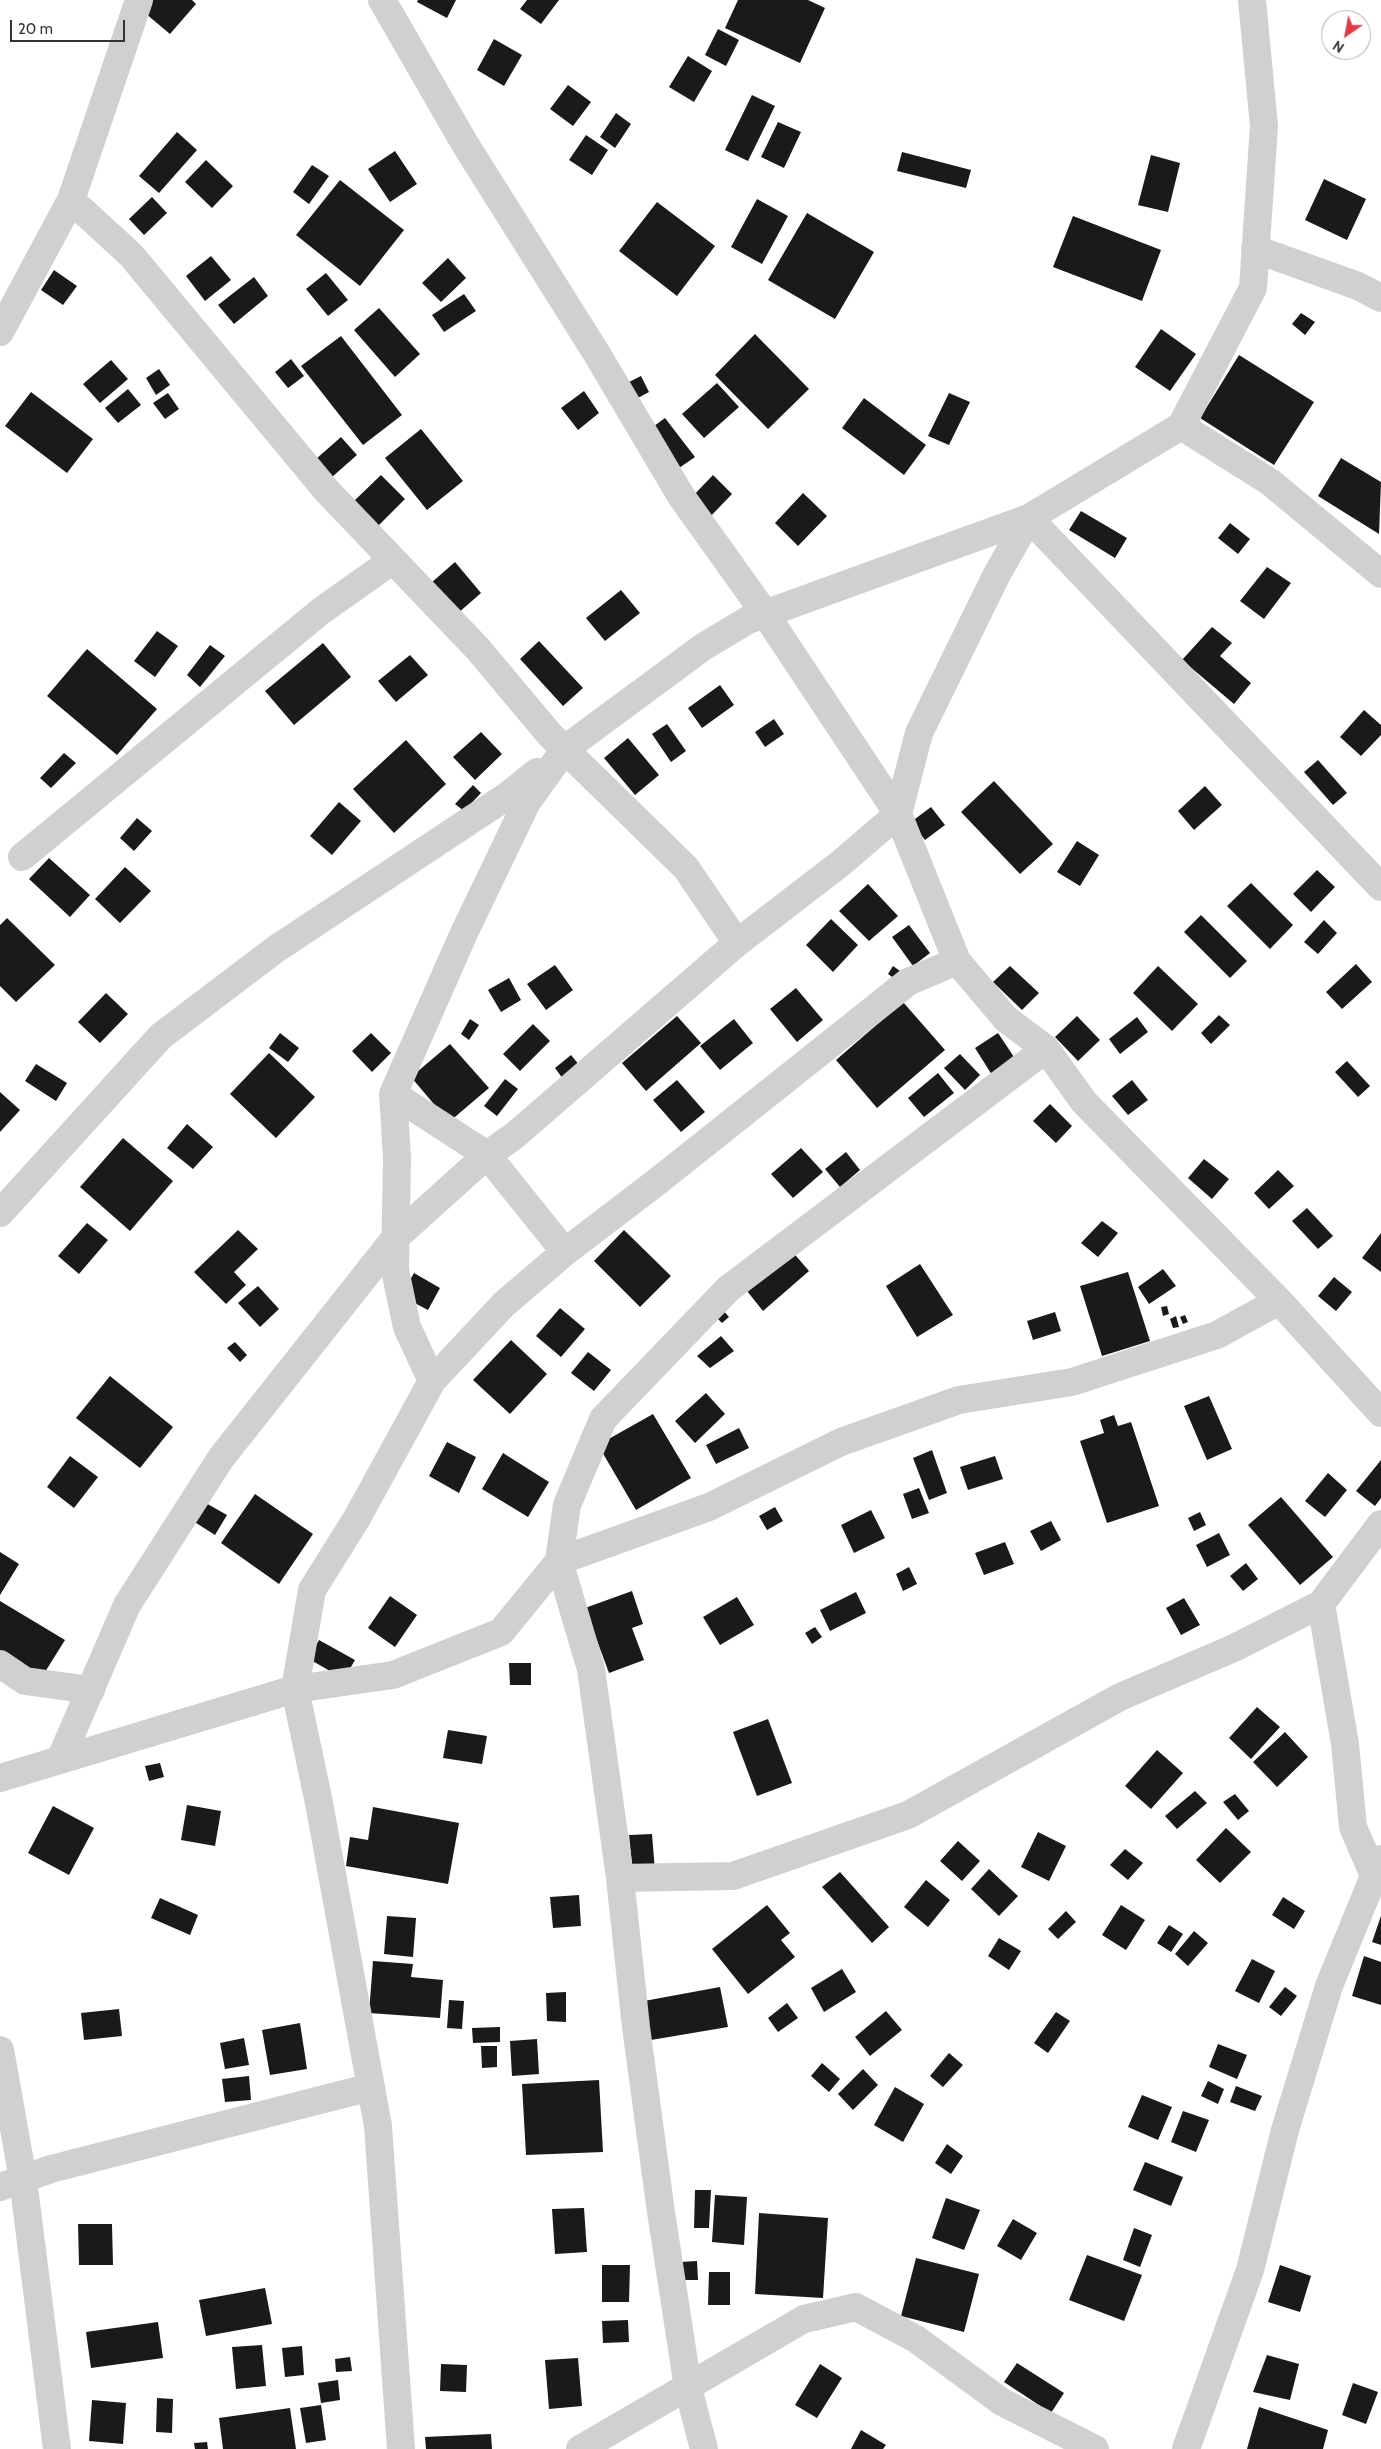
<!DOCTYPE html>
<style>
body{margin:0}
#map{position:relative;width:1381px;height:2449px;overflow:hidden;background:#fff;font-family:Cabin,sans-serif}
canvas{display:block}
.north{position:absolute;left:1321px;top:10px;width:50px;height:50px;box-sizing:border-box;background:#fff;border:1px solid #adadad;border-radius:50%;rotate:213deg;font-size:14px;font-weight:700;line-height:20px;text-align:center;color:#333}
.north::after{content:'';display:block;margin:auto;width:18px;height:22px;background:#e63946;clip-path:polygon(50% 0,100% 100%,50% 72%,0 100%)}
.scale{position:absolute;left:10px;top:20px;width:115px;height:22px;box-sizing:border-box;border:2px solid #333;border-top:0;padding-left:6px;font-size:15px;line-height:18px;white-space:nowrap;color:#333;-webkit-text-stroke:4px #fff;paint-order:stroke}
</style>
<div id="map">
<canvas width="1381" height="2449"></canvas>
<div class="north">N</div>
<div class="scale">20 m</div>
</div>
<script>
const ctx = document.querySelector('canvas').getContext('2d');
ctx.lineJoin = 'round';
function fillPath(path, color) { ctx.fillStyle = color; ctx.fill(path, 'evenodd'); }
const poly = rows => new Path2D(rows.map(r => 'M' + r).join(''));
function strokePath(path, color, width, dash) { ctx.strokeStyle = color; ctx.lineWidth = width; ctx.lineCap = dash ? 'butt' : 'round'; ctx.setLineDash(dash || []); ctx.stroke(path); }
fillPath(poly([
 [146,0,192,0,196,4,170,34,139,8],
 [418,0,456,0,447,18,417,2],
 [527,0,559,0,541,24,520,9],
 [738,0,808,0,825,8,800,63,725,28],
 [718,29,739,40,726,66,705,55],
 [494,39,522,55,504,86,477,70],
 [688,56,712,71,694,102,669,87],
 [568,85,591,102,573,126,550,109],
 [752,95,775,106,748,161,725,150],
 [616,113,631,124,615,148,600,137],
 [778,122,801,132,784,168,761,157],
 [177,132,197,150,159,193,139,176],
 [586,135,608,150,592,175,569,160],
 [395,151,417,184,390,202,368,169],
 [902,152,971,170,966,188,897,171],
 [1151,155,1180,163,1168,212,1138,205],
 [206,160,233,186,212,208,185,182],
 [312,165,329,176,309,204,293,192],
 [1324,179,1366,199,1347,240,1305,220],
 [340,180,404,230,360,286,296,235],
 [152,197,167,213,144,235,129,219],
 [757,199,788,216,762,264,731,247],
 [657,202,715,246,677,296,619,251],
 [807,213,874,252,835,319,768,280],
 [1073,216,1161,250,1142,301,1053,267],
 [211,256,231,280,205,301,186,276],
 [448,258,466,278,441,302,422,283],
 [54,270,77,286,63,305,41,290],
 [326,273,348,300,328,316,306,289],
 [254,277,268,296,234,324,218,305],
 [464,294,476,311,444,332,432,315],
 [379,308,420,354,395,377,354,330],
 [1301,313,1315,322,1305,335,1292,324],
 [1161,329,1196,354,1170,391,1135,367],
 [755,334,809,389,768,429,715,375],
 [341,336,402,415,363,445,301,366],
 [1239,355,1314,402,1274,465,1200,418],
 [291,359,304,376,288,388,275,372],
 [111,360,128,379,100,403,83,384],
 [159,369,170,385,156,395,146,378],
 [641,376,649,392,634,400,625,384],
 [717,383,739,407,704,438,682,414],
 [128,389,141,405,118,423,105,408],
 [584,391,599,413,578,430,561,408],
 [31,392,93,439,67,473,5,426],
 [168,393,179,409,165,419,153,403],
 [949,393,970,402,949,445,928,436],
 [864,398,926,445,904,475,842,428],
 [665,418,695,457,679,468,650,429],
 [421,429,463,481,427,510,385,458],
 [341,437,357,455,332,477,316,459],
 [1341,458,1381,482,1379,534,1318,496],
 [381,475,405,499,378,526,354,501],
 [713,475,732,494,709,518,690,499],
 [803,493,827,516,798,546,775,523],
 [1081,511,1127,538,1115,558,1069,530],
 [1230,523,1250,539,1238,554,1218,538],
 [455,562,481,593,457,614,431,583],
 [1267,567,1291,583,1264,619,1240,601],
 [621,590,640,613,605,641,586,618],
 [1212,627,1232,643,1220,656,1251,683,1234,704,1182,660],
 [157,631,178,646,155,677,134,661],
 [539,641,583,688,563,706,520,659],
 [323,643,351,677,294,725,265,691],
 [210,645,225,656,200,687,187,675],
 [87,649,157,709,117,755,47,696],
 [410,655,428,675,396,702,378,681],
 [720,685,734,705,702,728,688,708],
 [1364,710,1381,725,1381,735,1361,756,1340,737],
 [774,719,784,734,765,747,755,732],
 [667,724,686,751,671,762,652,734],
 [481,732,502,754,475,780,453,757],
 [628,738,659,775,635,795,604,758],
 [406,740,446,784,394,833,353,789],
 [64,753,76,763,51,788,40,778],
 [1318,760,1347,793,1333,805,1304,772],
 [994,781,1053,844,1020,874,961,812],
 [473,785,481,793,464,811,455,804],
 [1205,786,1222,805,1194,830,1178,811],
 [339,802,361,821,332,855,310,836],
 [931,807,945,825,925,840,911,822],
 [137,818,152,831,134,851,120,838],
 [1077,841,1099,855,1080,886,1057,872],
 [49,858,90,895,70,917,29,879],
 [125,867,151,891,120,923,95,899],
 [1317,870,1335,887,1311,912,1293,894],
 [1251,883,1293,925,1270,949,1227,906],
 [868,884,898,916,869,941,839,911],
 [1201,915,1247,961,1230,978,1184,932],
 [7,918,55,965,16,1002,0,986,0,925],
 [831,919,858,945,833,972,806,945],
 [1324,920,1337,933,1318,954,1304,942],
 [909,925,930,953,913,966,892,937],
 [1356,964,1372,982,1342,1009,1326,992],
 [555,965,573,990,546,1010,527,984],
 [893,966,900,971,895,979,888,974],
 [1010,966,1039,993,1022,1010,993,982],
 [1158,966,1198,1004,1172,1031,1133,993],
 [509,978,521,1000,501,1012,488,990],
 [796,988,823,1020,797,1042,770,1009],
 [106,993,128,1014,100,1043,78,1022],
 [903,1002,945,1050,877,1108,836,1060],
 [1219,1015,1230,1025,1211,1044,1201,1033],
 [677,1016,701,1043,646,1091,622,1063],
 [1077,1016,1100,1040,1078,1061,1055,1037],
 [1137,1017,1148,1032,1120,1054,1109,1039],
 [470,1019,479,1025,469,1040,461,1034],
 [734,1019,753,1043,720,1070,700,1046],
 [533,1024,550,1041,520,1071,503,1054],
 [280,1033,299,1048,288,1062,269,1048],
 [371,1033,391,1053,372,1072,352,1051],
 [998,1033,1016,1060,992,1075,975,1048],
 [450,1044,489,1088,449,1122,411,1077],
 [269,1053,315,1097,276,1138,230,1094],
 [960,1054,980,1075,965,1090,944,1068],
 [571,1055,580,1066,563,1079,555,1068],
 [1347,1061,1370,1086,1358,1097,1335,1072],
 [36,1064,67,1083,56,1101,25,1081],
 [938,1073,954,1093,924,1117,908,1098],
 [505,1079,518,1089,497,1116,484,1106],
 [677,1080,705,1112,681,1132,653,1100],
 [1132,1080,1148,1100,1128,1115,1112,1096],
 [0,1092,20,1110,0,1132],
 [1050,1104,1072,1126,1056,1143,1033,1121],
 [187,1124,213,1147,193,1169,167,1148],
 [123,1138,173,1181,130,1231,80,1187],
 [801,1148,823,1172,793,1198,771,1174],
 [846,1152,860,1170,840,1187,825,1169],
 [1204,1159,1229,1179,1212,1199,1188,1178],
 [1278,1170,1294,1186,1269,1209,1254,1193],
 [1307,1208,1333,1236,1318,1249,1292,1221],
 [1102,1221,1118,1233,1098,1257,1081,1243],
 [87,1223,108,1240,79,1274,58,1256],
 [238,1230,258,1249,234,1272,246,1285,226,1304,194,1272],
 [624,1230,671,1276,640,1307,594,1261],
 [1381,1233,1381,1272,1362,1258],
 [791,1250,809,1271,763,1311,747,1291],
 [920,1264,953,1315,917,1337,886,1286],
 [1163,1269,1176,1286,1149,1304,1138,1287],
 [1128,1272,1150,1341,1102,1356,1080,1286],
 [414,1273,440,1288,428,1310,401,1296],
 [1334,1277,1352,1292,1336,1311,1318,1296],
 [258,1286,279,1309,260,1327,238,1303],
 [1167,1306,1169,1314,1163,1316,1161,1307],
 [560,1308,585,1329,561,1357,536,1336],
 [722,1309,729,1317,722,1323,715,1316],
 [1055,1312,1061,1331,1033,1340,1027,1321],
 [1185,1315,1188,1322,1183,1324,1180,1317],
 [1176,1316,1179,1327,1173,1328,1170,1319],
 [721,1336,734,1351,710,1368,697,1356],
 [511,1340,547,1374,510,1414,473,1380],
 [235,1342,247,1355,240,1362,227,1348],
 [588,1352,611,1370,594,1391,571,1373],
 [110,1376,173,1427,140,1468,76,1418],
 [706,1393,725,1414,695,1443,675,1421],
 [1209,1396,1232,1449,1207,1460,1184,1406],
 [653,1414,691,1478,636,1510,598,1445],
 [1114,1415,1118,1426,1131,1422,1159,1506,1107,1523,1080,1441,1104,1433,1100,1420],
 [739,1428,749,1448,716,1464,706,1445],
 [447,1442,476,1457,459,1493,429,1476],
 [932,1450,947,1493,929,1500,913,1458],
 [503,1453,549,1482,528,1517,482,1489],
 [70,1456,98,1477,74,1508,47,1487],
 [995,1456,1003,1479,968,1490,960,1467],
 [1381,1460,1381,1498,1375,1506,1356,1491],
 [1328,1473,1347,1490,1325,1517,1305,1501],
 [919,1488,929,1513,912,1519,903,1494],
 [255,1494,313,1534,279,1584,221,1543],
 [1281,1497,1333,1557,1300,1585,1248,1525],
 [204,1502,227,1515,215,1535,193,1521],
 [775,1507,783,1521,767,1530,759,1516],
 [871,1510,885,1538,854,1553,841,1525],
 [1200,1512,1206,1525,1194,1531,1188,1518],
 [1051,1521,1061,1540,1041,1551,1030,1531],
 [1219,1533,1230,1555,1207,1567,1196,1545],
 [1005,1542,1014,1564,984,1575,975,1553],
 [0,1552,19,1564,0,1595],
 [1246,1563,1258,1579,1243,1591,1230,1576],
 [909,1567,917,1584,903,1591,896,1574],
 [632,1591,643,1624,632,1628,644,1660,609,1673,585,1608],
 [856,1592,866,1613,830,1631,820,1610],
 [390,1596,417,1615,395,1647,368,1628],
 [737,1597,754,1625,720,1645,703,1617],
 [1184,1598,1200,1625,1181,1635,1166,1608],
 [0,1601,65,1640,40,1680,0,1655],
 [815,1627,822,1637,812,1644,805,1633],
 [319,1640,355,1660,344,1679,309,1659],
 [509,1663,531,1663,531,1685,510,1685],
 [1257,1707,1280,1727,1251,1759,1229,1738],
 [768,1719,792,1783,757,1796,733,1732],
 [448,1730,487,1736,482,1764,443,1758],
 [1285,1732,1308,1757,1277,1787,1253,1762],
 [1157,1750,1183,1773,1151,1809,1125,1786],
 [160,1763,164,1777,149,1781,145,1766],
 [1195,1791,1207,1803,1177,1829,1165,1816],
 [1235,1794,1249,1811,1238,1820,1223,1802],
 [187,1805,221,1811,215,1846,181,1840],
 [53,1806,94,1828,69,1875,28,1853],
 [373,1807,459,1823,448,1884,346,1866,350,1837,368,1840],
 [1226,1828,1251,1852,1220,1883,1196,1860],
 [1038,1832,1066,1846,1049,1881,1021,1867],
 [652,1834,655,1871,633,1873,629,1835],
 [958,1841,980,1861,962,1881,940,1861],
 [1125,1849,1143,1863,1128,1880,1110,1865],
 [989,1869,1018,1896,999,1916,971,1889],
 [840,1872,889,1927,872,1943,822,1887],
 [926,1880,950,1900,928,1927,904,1907],
 [579,1895,581,1926,553,1928,550,1897],
 [1283,1897,1305,1911,1294,1929,1272,1915],
 [160,1898,198,1915,190,1935,151,1918],
 [767,1905,790,1933,781,1940,795,1957,748,1994,712,1949],
 [1121,1905,1145,1920,1126,1950,1102,1935],
 [1066,1911,1076,1922,1058,1939,1048,1929],
 [387,1916,416,1918,413,1957,384,1954],
 [1381,1916,1381,1945,1372,1942],
 [1169,1925,1183,1934,1171,1952,1157,1943],
 [1194,1931,1208,1943,1188,1966,1175,1954],
 [999,1938,1021,1951,1009,1970,988,1956],
 [1364,1956,1381,1962,1381,2005,1352,1996],
 [1252,1959,1275,1971,1259,2003,1235,1991],
 [373,1961,413,1964,411,1977,443,1980,440,2018,369,2013],
 [842,1969,856,1992,824,2012,811,1988],
 [720,1987,728,2027,651,2040,644,2001],
 [1285,1987,1297,1996,1281,2016,1269,2007],
 [566,1992,566,2022,547,2021,546,1993],
 [449,2000,464,2001,462,2029,447,2028],
 [787,2003,798,2018,778,2032,768,2018],
 [119,2009,122,2036,84,2040,81,2013],
 [886,2011,902,2030,870,2056,855,2037],
 [1056,2012,1070,2021,1048,2053,1034,2043],
 [300,2023,307,2069,270,2075,262,2030],
 [500,2027,500,2042,473,2043,472,2028],
 [244,2038,249,2065,225,2069,220,2043],
 [537,2039,539,2074,512,2076,510,2041],
 [1218,2044,1247,2055,1237,2079,1209,2067],
 [481,2046,497,2046,497,2067,482,2068],
 [949,2053,963,2065,943,2087,930,2076],
 [822,2063,840,2079,829,2092,811,2076],
 [863,2069,878,2085,853,2110,838,2094],
 [249,2076,251,2100,225,2102,222,2079],
 [599,2080,603,2152,526,2155,522,2084],
 [1208,2081,1224,2089,1218,2104,1201,2096],
 [1236,2086,1262,2096,1255,2111,1230,2102],
 [895,2087,924,2104,903,2142,874,2125],
 [1142,2095,1172,2107,1158,2140,1128,2127],
 [1183,2111,1209,2120,1196,2152,1171,2142],
 [947,2144,963,2156,951,2174,935,2163],
 [1145,2162,1183,2177,1171,2206,1133,2190],
 [695,2190,711,2190,709,2228,694,2228],
 [715,2195,747,2197,744,2245,712,2242],
 [946,2198,980,2210,964,2250,932,2238],
 [584,2208,587,2252,555,2254,552,2209],
 [759,2213,828,2218,823,2298,755,2294],
 [1013,2219,1037,2233,1021,2260,997,2246],
 [78,2224,112,2224,113,2265,79,2265],
 [1134,2228,1152,2235,1140,2267,1123,2260],
 [1087,2255,1142,2275,1124,2321,1069,2300],
 [916,2258,979,2274,964,2332,901,2316],
 [697,2261,698,2280,681,2280,680,2262],
 [602,2265,630,2265,629,2302,602,2302],
 [1280,2265,1311,2276,1300,2312,1268,2302],
 [709,2272,730,2272,730,2305,708,2305],
 [265,2288,272,2324,206,2336,199,2300],
 [628,2320,629,2342,603,2343,602,2321],
 [158,2322,163,2358,91,2368,86,2332],
 [262,2345,266,2386,236,2389,232,2347],
 [302,2346,304,2375,285,2377,282,2348],
 [1267,2355,1299,2364,1290,2400,1253,2392],
 [350,2357,352,2371,336,2372,335,2359],
 [578,2358,582,2406,549,2409,545,2360],
 [1017,2363,1064,2393,1051,2413,1004,2382],
 [441,2364,467,2365,466,2392,440,2391],
 [820,2364,842,2378,817,2418,795,2405],
 [338,2380,340,2400,321,2403,318,2383],
 [1353,2383,1378,2392,1366,2424,1342,2415],
 [157,2398,173,2399,172,2433,156,2432],
 [92,2400,126,2403,123,2444,89,2441],
 [321,2405,326,2440,306,2443,300,2408],
 [1259,2407,1328,2430,1323,2449,1247,2449],
 [290,2408,296,2449,223,2449,219,2418],
 [861,2430,886,2445,883,2449,851,2449],
 [491,2434,492,2449,426,2449,425,2437],
 [207,2442,208,2449,195,2449,194,2443]
]), '#1a1a1a');
strokePath(poly([
 [382,0,465,144,597,354,681,496,766,615,898,814,957,961,1006,1019,1046,1049,1084,1102,1279,1301,1381,1413],
 [71,200,131,255,327,491,478,649,550,735,686,868,737,943],
 [1255,249,1358,286,1381,298],
 [0,332,71,200,139,0],
 [1181,426,1270,482,1381,574],
 [22,857,321,611,393,560],
 [393,1094,487,1155,565,1252],
 [0,1213,161,1036,276,949,507,796,537,772],
 [432,1381,407,1327,395,1270,397,1158,393,1094,464,933,527,802,565,749,703,647,748,620,1029,518,1181,426,1253,288,1264,126,1252,0],
 [0,1664,25,1681,91,1690],
 [60,1760,127,1605,221,1458,396,1237,487,1155,514,1136,737,943,841,863,898,814,919,733,997,574,1029,518,1381,887],
 [0,1778,295,1689,393,1675,501,1632,559,1561,709,1507,841,1442,959,1400,1072,1382,1217,1335,1279,1301],
 [1381,1859,1374,1876,1353,1827,1345,1744,1321,1604,1381,1524],
 [620,1878,733,1876,908,1815,1120,1697,1234,1648,1321,1604],
 [0,2050,23,2179,57,2449],
 [0,2187,51,2169,371,2087],
 [401,2449,378,2126,319,1803,295,1689,312,1590,357,1518,432,1381,504,1304,565,1252,658,1181,908,982,957,961],
 [580,2449,804,2319,856,2307,916,2339,1002,2402,1095,2449],
 [704,2449,688,2388,661,2212,636,2027,620,1878,591,1669,559,1561,567,1505,603,1419,728,1289,1046,1049],
 [1186,2449,1250,2270,1285,2130,1329,1986,1374,1876]
]), '#d0d0d0', 28);
</script>
